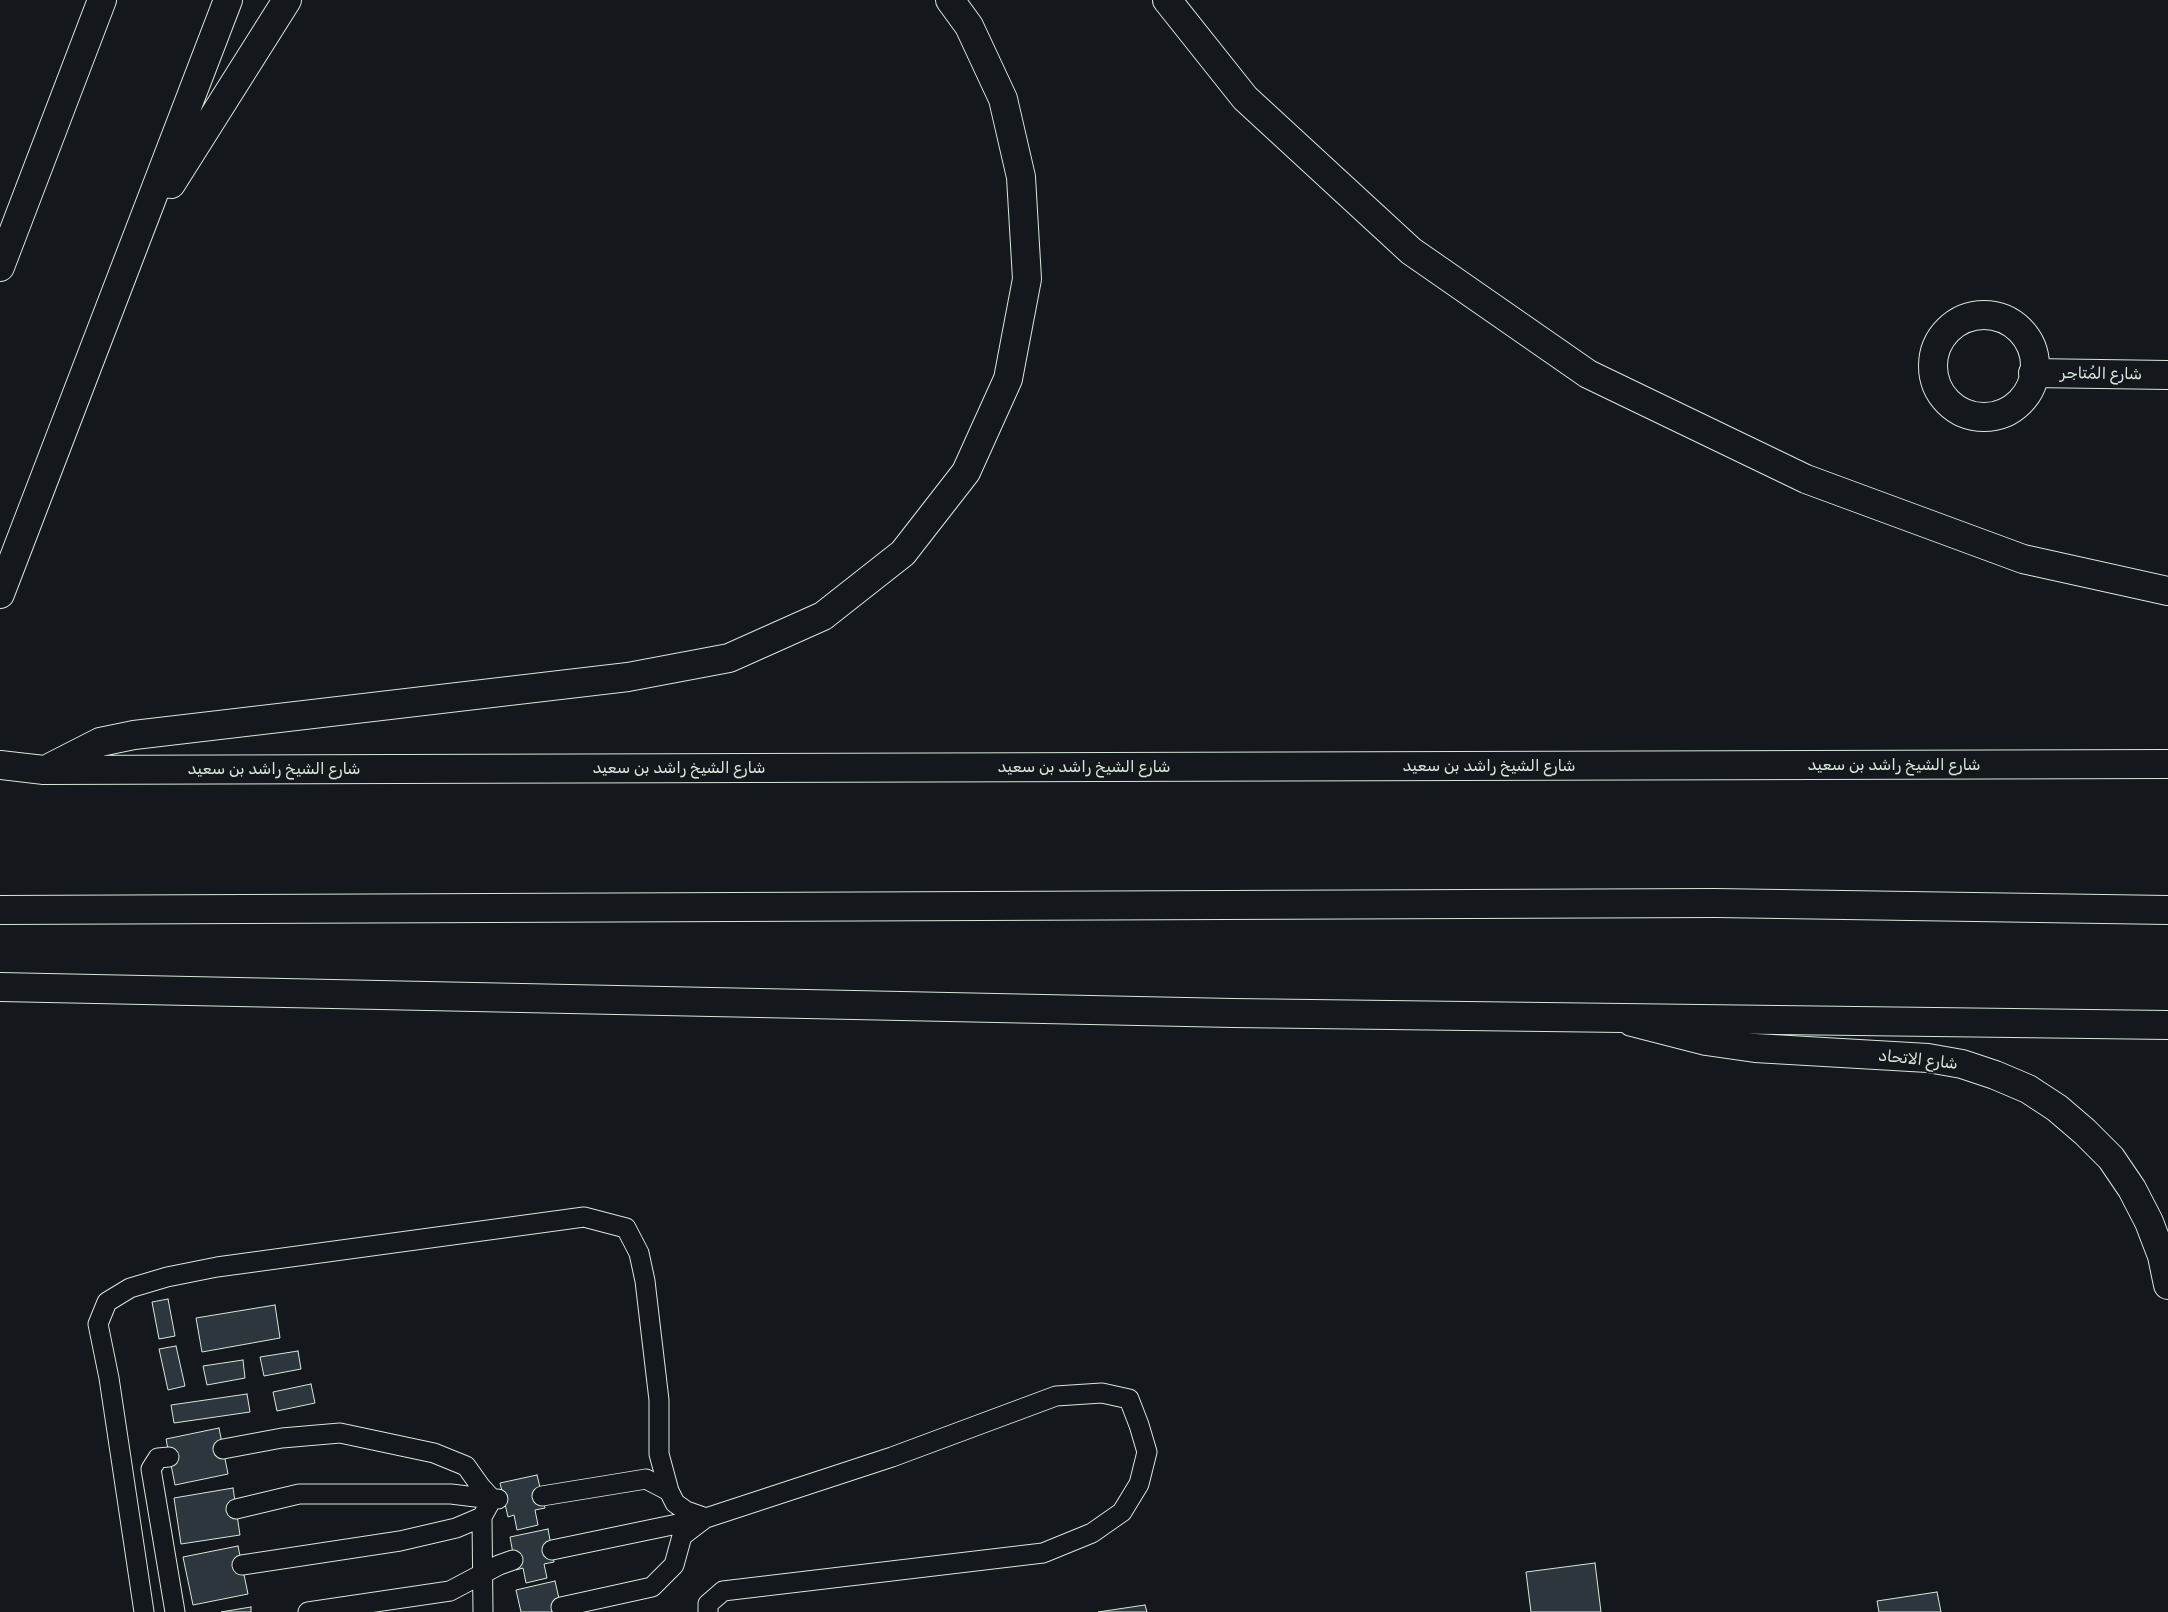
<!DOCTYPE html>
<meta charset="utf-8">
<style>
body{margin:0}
canvas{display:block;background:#14181c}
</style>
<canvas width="2168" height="1612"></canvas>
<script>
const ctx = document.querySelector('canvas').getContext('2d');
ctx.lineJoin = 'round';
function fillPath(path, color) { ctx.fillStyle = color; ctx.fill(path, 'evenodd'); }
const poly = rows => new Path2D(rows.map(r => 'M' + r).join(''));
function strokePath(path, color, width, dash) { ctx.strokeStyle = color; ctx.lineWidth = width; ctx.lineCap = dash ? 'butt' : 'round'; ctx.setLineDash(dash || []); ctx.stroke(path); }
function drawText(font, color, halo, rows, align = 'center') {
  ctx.font = font + ' Rubik,"Noto Sans Arabic",sans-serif'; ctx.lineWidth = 4; ctx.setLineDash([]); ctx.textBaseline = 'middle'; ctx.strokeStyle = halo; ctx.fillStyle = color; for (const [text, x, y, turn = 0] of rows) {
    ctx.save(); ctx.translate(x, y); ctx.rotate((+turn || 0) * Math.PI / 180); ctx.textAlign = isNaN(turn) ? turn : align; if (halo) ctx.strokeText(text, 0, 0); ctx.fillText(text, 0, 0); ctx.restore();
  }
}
const building = poly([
 [168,1299,175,1336,159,1339,152,1302,168,1299],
 [275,1305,280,1338,202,1352,196,1318,275,1305],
 [176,1346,185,1386,168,1390,159,1349,176,1346],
 [298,1351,301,1369,264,1376,260,1357,298,1351],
 [243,1360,245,1378,207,1385,203,1366,243,1360],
 [311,1384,315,1403,277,1411,273,1392,311,1384],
 [247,1394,250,1412,174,1423,171,1405,247,1394],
 [219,1428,228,1474,175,1485,166,1439,219,1428],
 [537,1475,545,1508,535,1510,538,1525,517,1530,514,1515,508,1517,500,1483,537,1475],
 [233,1488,240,1535,181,1544,174,1498,233,1488],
 [548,1529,554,1562,544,1564,547,1578,526,1583,523,1568,516,1570,510,1537,548,1529],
 [238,1546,248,1594,193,1605,183,1557,238,1546],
 [1595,1563,1601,1612,1531,1612,1526,1572,1595,1563],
 [555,1581,562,1612,521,1612,516,1590,555,1581],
 [1937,1592,1941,1612,1879,1612,1877,1601,1937,1592],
 [1145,1605,1147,1612,1098,1612,1145,1605],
 [251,1607,251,1612,221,1612,251,1607]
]);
fillPath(building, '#2c363c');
strokePath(building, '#d8e6dc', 1);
const service = poly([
 [223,1449,282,1438,340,1433,434,1453,466,1466,481,1487,492,1499,498,1499],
 [169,1457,158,1458,151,1469,175,1612],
 [542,1496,646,1479,669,1491,675,1503,686,1511,706,1518],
 [236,1509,299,1494,451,1494,492,1499,482,1517,483,1612],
 [552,1550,706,1518,892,1457,1056,1396,1102,1393,1129,1399,1139,1425,1147,1452,1139,1484,1122,1512,1092,1533,1043,1553,723,1591,708,1604,708,1612],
 [242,1565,400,1541,456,1528,482,1517],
 [561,1607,652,1587,674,1565,682,1536,703,1520],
 [144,1612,109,1378,98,1324,107,1302,130,1288,167,1277,217,1267,584,1217,626,1228,639,1253,645,1281,659,1400,659,1454,669,1491],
 [308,1612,450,1591,499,1565,513,1560]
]);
const minor = poly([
 '1933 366a51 51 0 1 1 102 0a51 51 0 1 1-102 0Z',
 [2033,373,2168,375]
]);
const secondary = poly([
 [1632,1022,1706,1041,1755,1048,1928,1058,1962,1064,1995,1075,2028,1089,2057,1108,2085,1132,2111,1158,2132,1189,2149,1222,2162,1256,2168,1285]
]);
const trunk = poly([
 [1167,0,1245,98,1411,251,1588,374,1806,479,2023,559,2168,591],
 [171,184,287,0],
 [0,267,102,0],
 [0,594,228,0],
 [0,765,44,770,2168,764],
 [51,767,100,742,134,735,628,677,729,658,823,616,903,553,966,472,1008,379,1027,279,1021,177,1003,99,969,26,950,0],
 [0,910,1715,903,2168,910],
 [0,987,1233,1013,2168,1025]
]);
strokePath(service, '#d8e6dc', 21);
strokePath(minor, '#d8e6dc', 30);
strokePath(secondary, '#d8e6dc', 30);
strokePath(trunk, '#d8e6dc', 30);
strokePath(service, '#14181c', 19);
strokePath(minor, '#14181c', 28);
strokePath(secondary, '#14181c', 28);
strokePath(trunk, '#14181c', 28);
drawText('16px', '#d8e6dc', '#14181c', [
 ["شارع المُتاجر",2101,374,1],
 ["شارع الشيخ راشد بن سعيد",1894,765],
 ["شارع الشيخ راشد بن سعيد",1489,766],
 ["شارع الشيخ راشد بن سعيد",1084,767],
 ["شارع الشيخ راشد بن سعيد",679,768],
 ["شارع الشيخ راشد بن سعيد",274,769],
 ["شارع الاتحاد",1918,1060,6]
]);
</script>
